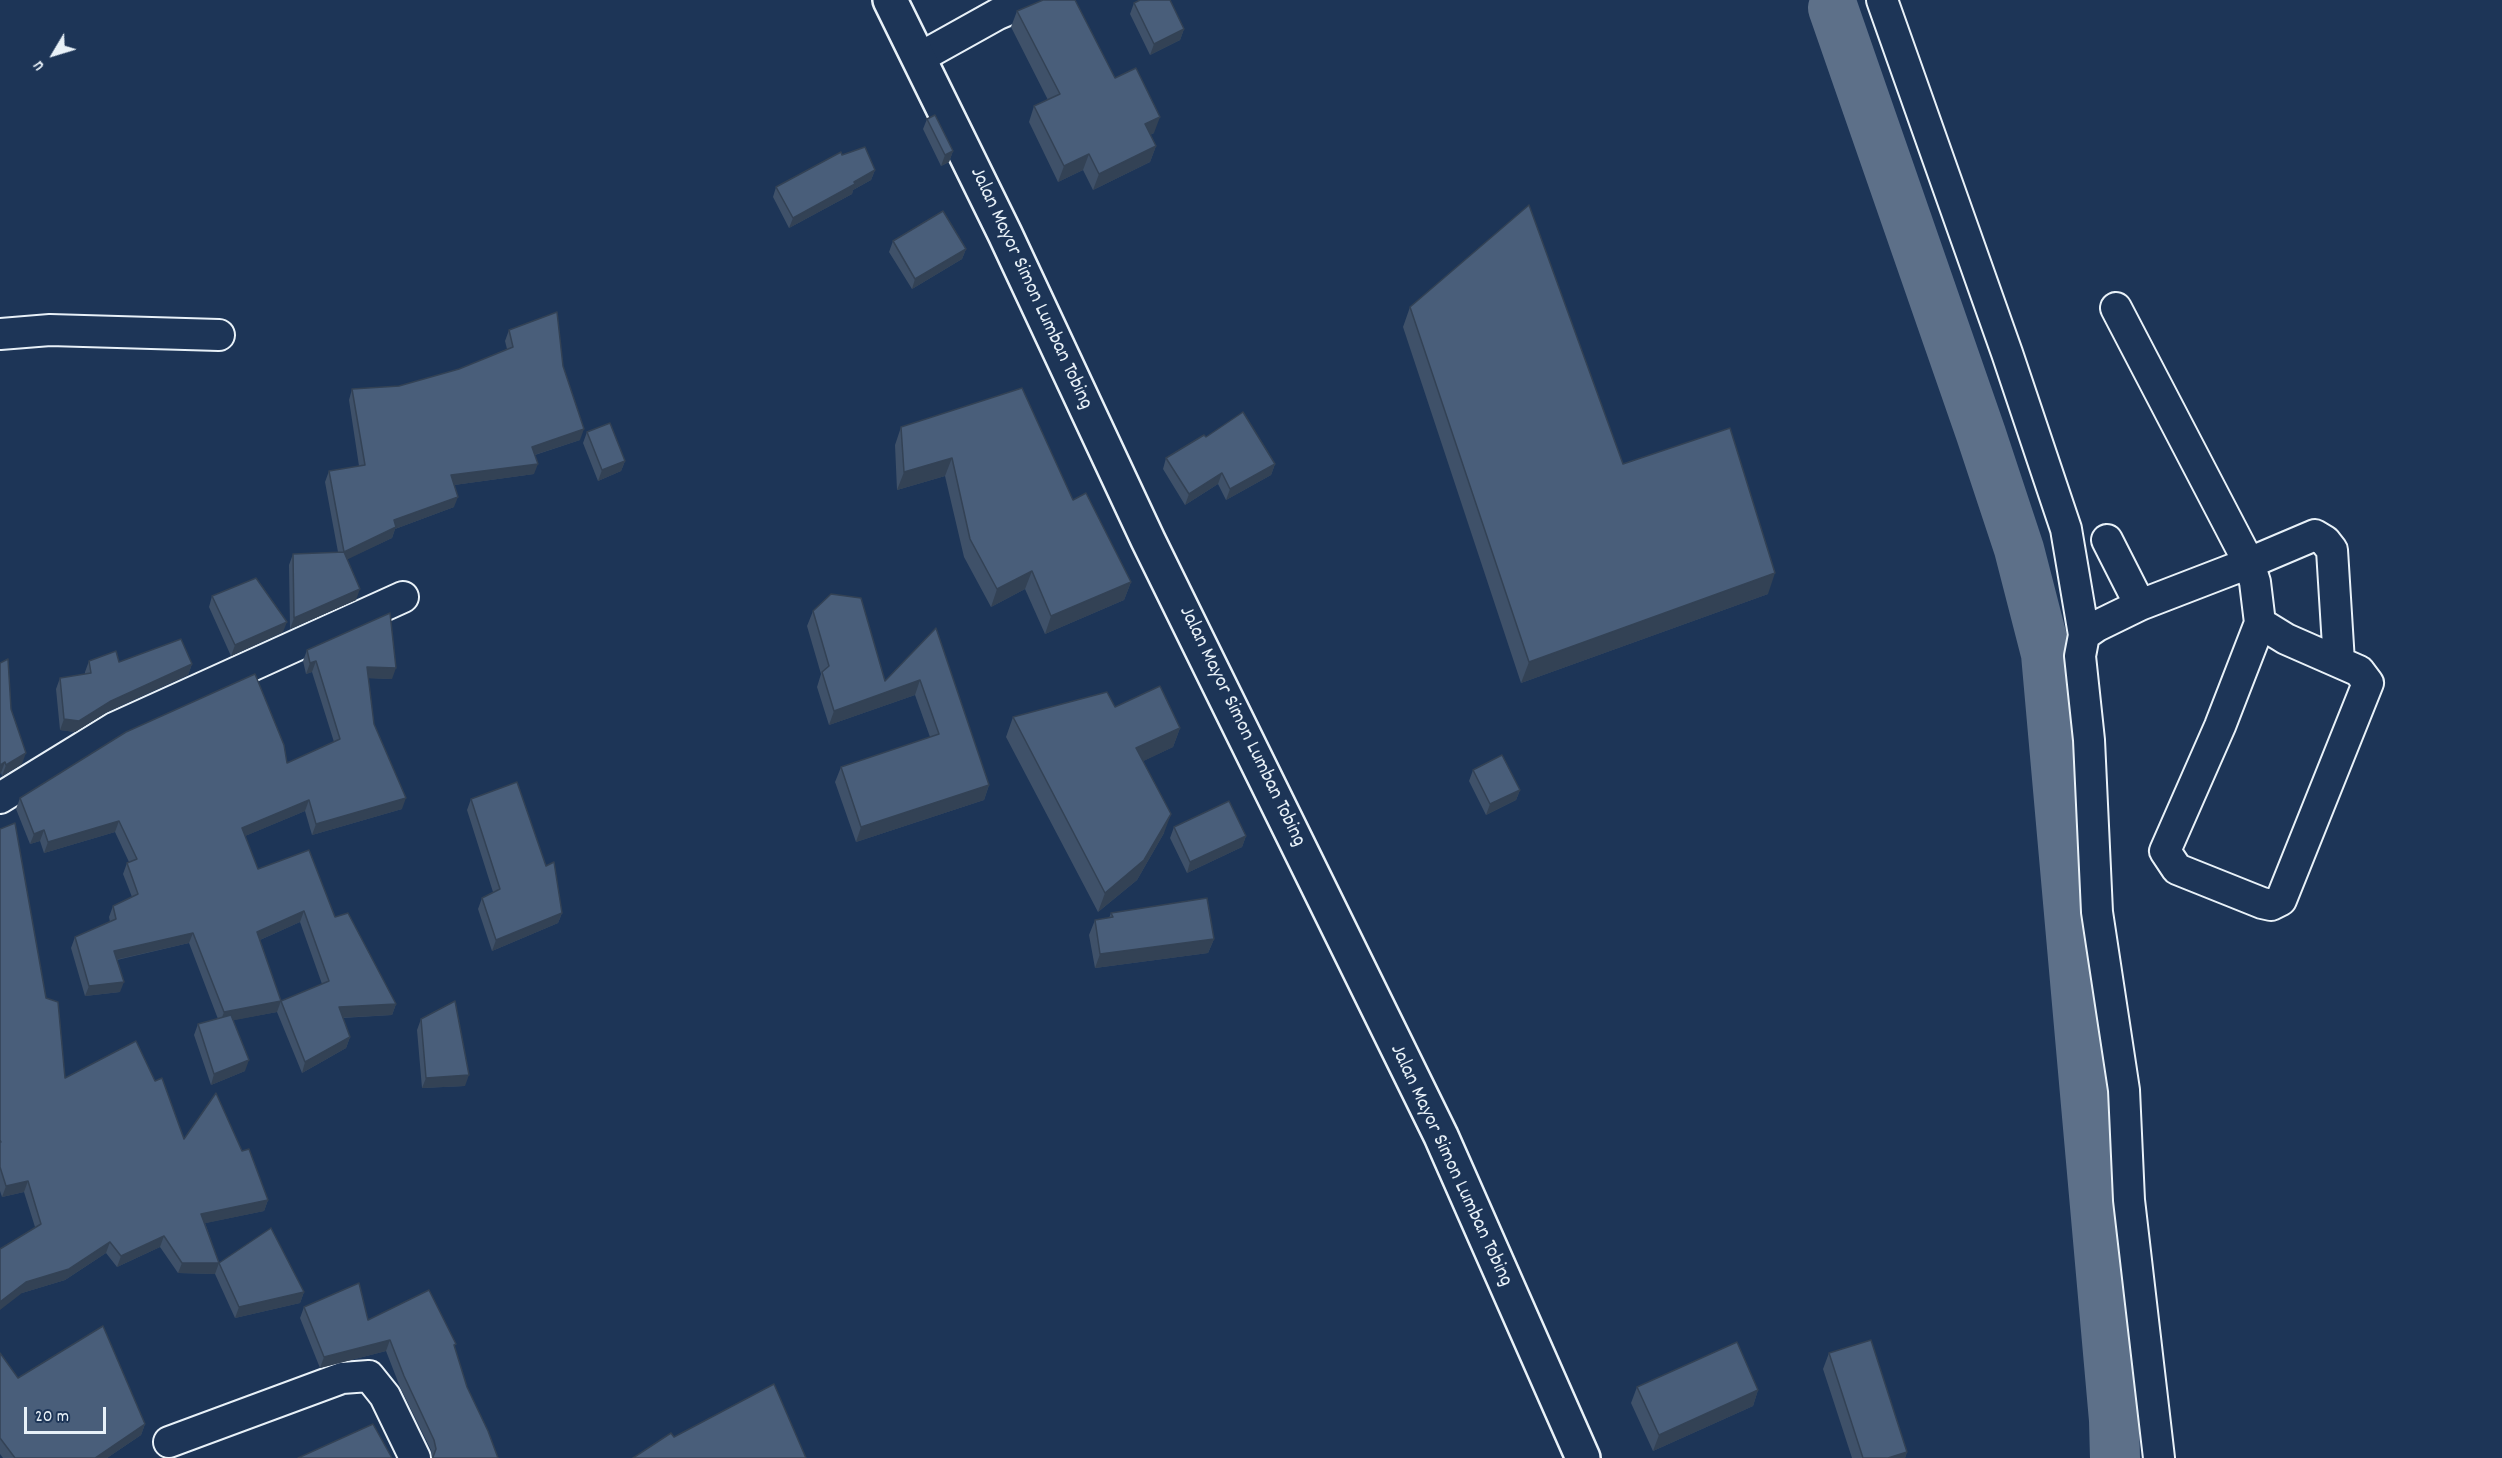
<!DOCTYPE html>
<style>
body{margin:0}
#map{position:relative;width:2502px;height:1458px;overflow:hidden;background:#1d3557;font-family:Dekko,sans-serif}
canvas{display:block}
.north{position:absolute;left:24px;top:24px;width:60px;height:60px;-webkit-text-stroke:4px #1d3557;paint-order:stroke;rotate:232deg;font-size:16px;font-weight:700;line-height:24px;text-align:center;color:#e8f1f8}
.north::after{content:'';display:block;margin:auto;width:21px;height:27px;background:#e8f1f8;clip-path:polygon(50% 0,100% 100%,50% 72%,0 100%)}
.scale{position:absolute;left:24px;top:1407px;width:82px;height:27px;box-sizing:border-box;border:3px solid #e8f1f8;border-top:0;padding-left:8px;font-size:18px;line-height:21px;white-space:nowrap;color:#e8f1f8;-webkit-text-stroke:4px #1d3557;paint-order:stroke}
</style>
<div id="map">
<canvas width="2502" height="1458"></canvas>
<div class="north">U</div>
<div class="scale">20 m</div>
</div>
<script>
const ctx = document.querySelector('canvas').getContext('2d');
ctx.lineJoin = 'round';
const poly = rows => new Path2D(rows.map(r => 'M' + r).join(''));
function strokePath(path, color, width, dash) { ctx.strokeStyle = color; ctx.lineWidth = width; ctx.lineCap = dash ? 'butt' : 'round'; ctx.setLineDash(dash || []); ctx.stroke(path); }
function fillPath(path, color) { ctx.fillStyle = color; ctx.fill(path, 'evenodd'); }
function drawText(font, color, halo, rows, align = 'center') {
  ctx.font = font + ' Dekko,sans-serif'; ctx.lineWidth = 4.5; ctx.setLineDash([]); ctx.textBaseline = 'middle'; ctx.strokeStyle = halo; ctx.fillStyle = color; for (const [text, x, y, turn = 0] of rows) {
    ctx.save(); ctx.translate(x, y); ctx.rotate((+turn || 0) * Math.PI / 180); ctx.textAlign = isNaN(turn) ? turn : align; if (halo) ctx.strokeText(text, 0, 0); ctx.fillText(text, 0, 0); ctx.restore();
  }
}
strokePath(poly([
 [1833,8,1981,434,2019,549,2046,654,2114,1420,2115,1458]
]), '#5d7089', 50);
const minor = poly([
 [1882,0,2007,353,2066,529,2084,635],
 [919,58,998,14,1031,0],
 [2116,308,2249,563,2140,605,2097,626,2084,635,2080,656,2089,740,2097,912,2124,1090,2129,1200,2159,1458],
 [0,334,50,330,219,335],
 [2107,540,2140,605],
 [2260,623,2220,726,2165,851,2177,869,2262,903,2271,905,2281,900,2368,683,2359,671,2286,639,2260,623,2255,582,2249,563,2315,535,2325,541,2332,550,2339,662],
 [0,798,114,728,403,597],
 [169,1442,342,1378,369,1376,385,1396,415,1458]
]);
const primary = poly([
 [890,0,1005,234,1148,540,1441,1136,1583,1458]
]);
strokePath(minor, '#e8f1f8', 34);
strokePath(primary, '#e8f1f8', 38);
strokePath(minor, '#1d3557', 30);
strokePath(primary, '#1d3557', 33);
fillPath(poly([
 [1134,3,1184,29,1180,40,1150,55,1130,14],
 [1017,11,1115,78,1154,133,1150,135,1156,146,1150,162,1093,190,1083,170,1058,182,1029,122,1034,106,1048,100,1011,27],
 [927,119,953,151,949,162,941,166,923,129],
 [842,155,875,170,871,180,853,190,852,194,789,228,773,197,776,187],
 [893,241,966,249,962,259,912,289,889,252],
 [1410,307,1768,594,1521,683,1403,327],
 [509,330,563,366,580,440,535,455,534,474,454,485,454,507,395,529,392,538,347,559,356,600,290,629,289,565,293,554,338,552,325,482,329,471,359,466,349,400,352,389,399,386,459,369,507,349,505,341],
 [901,427,1073,500,1131,582,1124,600,1045,634,1025,589,991,607,964,557,945,476,897,490,895,445],
 [587,432,625,461,621,471,598,481,583,443],
 [1206,437,1275,464,1271,475,1226,500,1218,484,1185,505,1163,469,1166,458],
 [212,596,283,632,231,656,209,607],
 [813,611,885,681,936,628,989,785,984,800,856,842,835,782,841,767,930,737,915,695,829,725,817,687,821,674,807,626],
 [307,650,392,679,368,678,374,724,402,809,312,835,305,811,245,836,258,869,335,917,396,1004,392,1015,342,1018,350,1037,346,1048,302,1073,277,1012,233,1020,245,1071,211,1085,194,1035,198,1024,218,1019,189,943,117,960,120,992,85,996,71,948,75,937,110,922,109,917,113,906,132,897,123,874,127,863,129,862,115,832,44,853,40,841,30,844,16,809,20,798,287,763,334,742,312,672,306,674,303,661],
 [300,922,322,984,281,1001,260,940],
 [89,661,119,662,192,664,188,675,107,712,75,732,60,730,56,689,60,678,85,674,85,672],
 [0,663,11,709,22,764,2,776,1,773,0,774],
 [1115,707,1180,728,1173,747,1143,761,1164,833,1137,880,1098,912,1006,737,1013,717],
 [1473,770,1520,790,1516,800,1486,815,1469,781],
 [471,799,562,913,558,923,492,951,478,909,482,898,493,892,467,810],
 [1174,827,1246,836,1242,847,1187,873,1170,838],
 [0,829,46,998,65,1078,184,1139,242,1151,268,1200,264,1211,205,1223,219,1263,304,1292,300,1303,235,1318,215,1274,178,1273,160,1247,117,1267,106,1253,65,1280,22,1293,35,1227,24,1192,2,1197,0,1191],
 [1111,913,1214,939,1208,953,1095,968,1089,935,1095,920,1109,918],
 [421,1019,465,1086,422,1088,417,1030],
 [304,1307,368,1320,455,1349,467,1387,498,1458,432,1458,431,1450,400,1387,386,1351,320,1368,300,1318],
 [0,1353,18,1378,145,1424,141,1435,107,1458,3,1458,0,1454],
 [1829,1353,1907,1452,1905,1458,1852,1458,1823,1369],
 [1637,1387,1758,1390,1753,1406,1653,1451,1631,1403]
]), '#3f5169');
fillPath(poly([
 [1184,29,1180,40,1150,55,1154,44],
 [1160,117,1154,133,1139,140,1145,124],
 [1156,146,1150,162,1093,190,1099,174],
 [953,151,949,162,941,166,945,155],
 [1089,154,1083,170,1058,182,1064,166],
 [875,170,871,180,853,190,852,194,789,228,793,218],
 [966,249,962,259,912,289,915,279],
 [584,429,580,440,528,457,532,447],
 [952,458,945,476,897,490,904,472],
 [625,461,621,471,598,481,602,470],
 [538,464,534,474,447,486,451,475],
 [1275,464,1271,475,1226,500,1230,489],
 [1222,473,1218,484,1185,505,1189,494],
 [458,497,454,507,395,529,392,538,340,563,344,552,394,520],
 [1032,571,1025,589,991,607,997,589],
 [1775,573,1768,594,1521,683,1529,662],
 [1131,582,1124,600,1045,634,1051,616],
 [360,589,356,600,290,629,294,618],
 [287,622,283,632,231,656,235,645],
 [316,661,312,672,306,674,310,663],
 [192,664,188,675,107,712,75,732,60,730,64,719,111,701],
 [367,667,396,668,392,679,363,678],
 [920,680,915,695,829,725,834,711],
 [1180,728,1173,747,1129,768,1136,748],
 [26,753,22,764,2,776,6,765],
 [5,762,1,773,0,774,0,765],
 [989,785,984,800,856,842,861,827],
 [1520,790,1516,800,1486,815,1490,804],
 [406,798,402,809,312,835,316,824],
 [309,800,305,811,238,839,242,828],
 [1171,814,1164,833,1137,880,1098,912,1105,893],
 [119,821,115,832,44,853,48,842],
 [44,830,40,841,30,844,34,834],
 [1246,836,1242,847,1187,873,1190,862],
 [304,911,300,922,253,943,257,932],
 [562,913,558,923,492,951,496,940],
 [193,933,189,943,110,961,114,951],
 [1214,939,1208,953,1095,968,1100,954],
 [124,982,120,992,85,996,89,986],
 [281,1001,277,1012,220,1023,224,1012],
 [396,1004,392,1015,335,1018,339,1007],
 [350,1037,346,1048,302,1073,305,1062],
 [249,1060,245,1071,211,1085,214,1074],
 [469,1075,465,1086,422,1088,426,1078],
 [28,1181,24,1192,2,1197,6,1186],
 [268,1200,264,1211,197,1225,201,1214],
 [164,1236,160,1247,117,1267,121,1256],
 [110,1242,106,1253,65,1280,22,1293,0,1310,0,1302,26,1282],
 [182,1263,219,1263,215,1274,178,1273],
 [304,1292,300,1303,235,1318,239,1307],
 [390,1340,386,1351,320,1368,324,1357],
 [1758,1390,1753,1406,1653,1451,1659,1435],
 [145,1424,141,1435,107,1458,95,1458],
 [1907,1452,1905,1458,1888,1458]
]), '#334255');
const building = poly([
 [1043,0,1075,0,1115,78,1136,68,1160,117,1145,124,1156,146,1099,174,1089,154,1064,166,1034,106,1060,94,1017,11,1043,0],
 [1140,0,1170,0,1184,29,1154,44,1134,3,1140,0],
 [935,115,953,151,945,155,927,119,935,115],
 [865,147,875,170,854,182,855,184,793,218,776,187,841,152,842,155,865,147],
 [1529,205,1623,464,1730,428,1775,573,1529,662,1410,307,1529,205],
 [943,211,966,249,915,279,893,241,943,211],
 [557,312,563,366,584,429,532,447,538,464,451,475,458,497,394,520,396,527,344,552,329,471,365,465,352,389,399,386,459,369,513,347,509,330,557,312],
 [1022,388,1073,500,1086,493,1131,582,1051,616,1032,571,997,589,970,539,952,458,904,472,901,427,1022,388],
 [1243,412,1275,464,1230,489,1222,473,1189,494,1166,458,1204,435,1206,437,1243,412],
 [610,423,625,461,602,470,587,432,610,423],
 [344,552,360,589,294,618,293,554,344,552],
 [256,578,287,622,235,645,212,596,256,578],
 [831,594,861,598,885,681,936,628,989,785,861,827,841,767,939,734,920,680,834,711,822,672,829,666,813,611,831,594],
 [390,613,396,668,367,667,374,724,406,798,316,824,309,800,242,828,258,869,309,850,335,917,348,913,396,1004,339,1007,350,1037,305,1062,281,1001,224,1012,193,933,114,951,124,982,89,986,75,937,116,919,113,906,138,894,127,863,137,859,119,821,48,842,44,830,34,834,20,798,126,732,255,674,284,745,287,763,340,739,316,661,310,663,307,650,390,613],
 [304,911,329,981,281,1001,257,932,304,911],
 [181,639,192,664,111,701,79,721,64,719,60,678,91,673,89,661,116,651,119,662,181,639],
 [8,659,11,709,26,753,6,765,5,762,0,765,0,663,8,659],
 [1160,686,1180,728,1136,748,1171,814,1144,860,1105,893,1013,717,1107,692,1115,707,1160,686],
 [1502,755,1520,790,1490,804,1473,770,1502,755],
 [517,782,546,866,554,862,562,913,496,940,482,898,500,889,471,799,517,782],
 [1229,801,1246,836,1190,862,1174,827,1229,801],
 [15,823,46,998,58,1002,65,1078,136,1041,155,1081,162,1078,184,1139,216,1093,242,1151,249,1149,268,1200,201,1214,219,1263,182,1263,164,1236,121,1256,110,1242,69,1269,26,1282,0,1302,0,1249,41,1224,28,1181,6,1186,0,1167,0,1142,1,1142,0,1140,0,829,15,823],
 [1207,898,1214,939,1100,954,1095,920,1113,917,1111,913,1207,898],
 [455,1001,469,1075,426,1078,421,1019,455,1001],
 [231,1015,249,1060,214,1074,198,1024,231,1015],
 [271,1228,304,1292,239,1307,219,1263,271,1228],
 [359,1283,368,1320,429,1290,456,1344,454,1345,467,1387,488,1431,498,1458,434,1458,433,1457,436,1449,434,1440,404,1376,390,1340,324,1357,304,1307,359,1283],
 [103,1326,145,1424,95,1458,15,1458,0,1438,0,1353,18,1378,103,1326],
 [1871,1340,1907,1452,1888,1458,1863,1458,1829,1353,1871,1340],
 [1737,1342,1758,1390,1659,1435,1637,1387,1737,1342],
 [774,1384,806,1458,633,1458,671,1433,674,1437,774,1384],
 [373,1424,392,1458,298,1458,373,1424]
]);
fillPath(building, '#495e7a');
strokePath(building, '#334255', 1.5);
drawText('21px', '#e8f1f8', '#1d3557', [
 ["Jalan Mayor Simon Lumban Tobing",1030,289,65],
 ["Jalan Mayor Simon Lumban Tobing",1241,727,64],
 ["Jalan Mayor Simon Lumban Tobing",1450,1166,65]
]);
</script>
